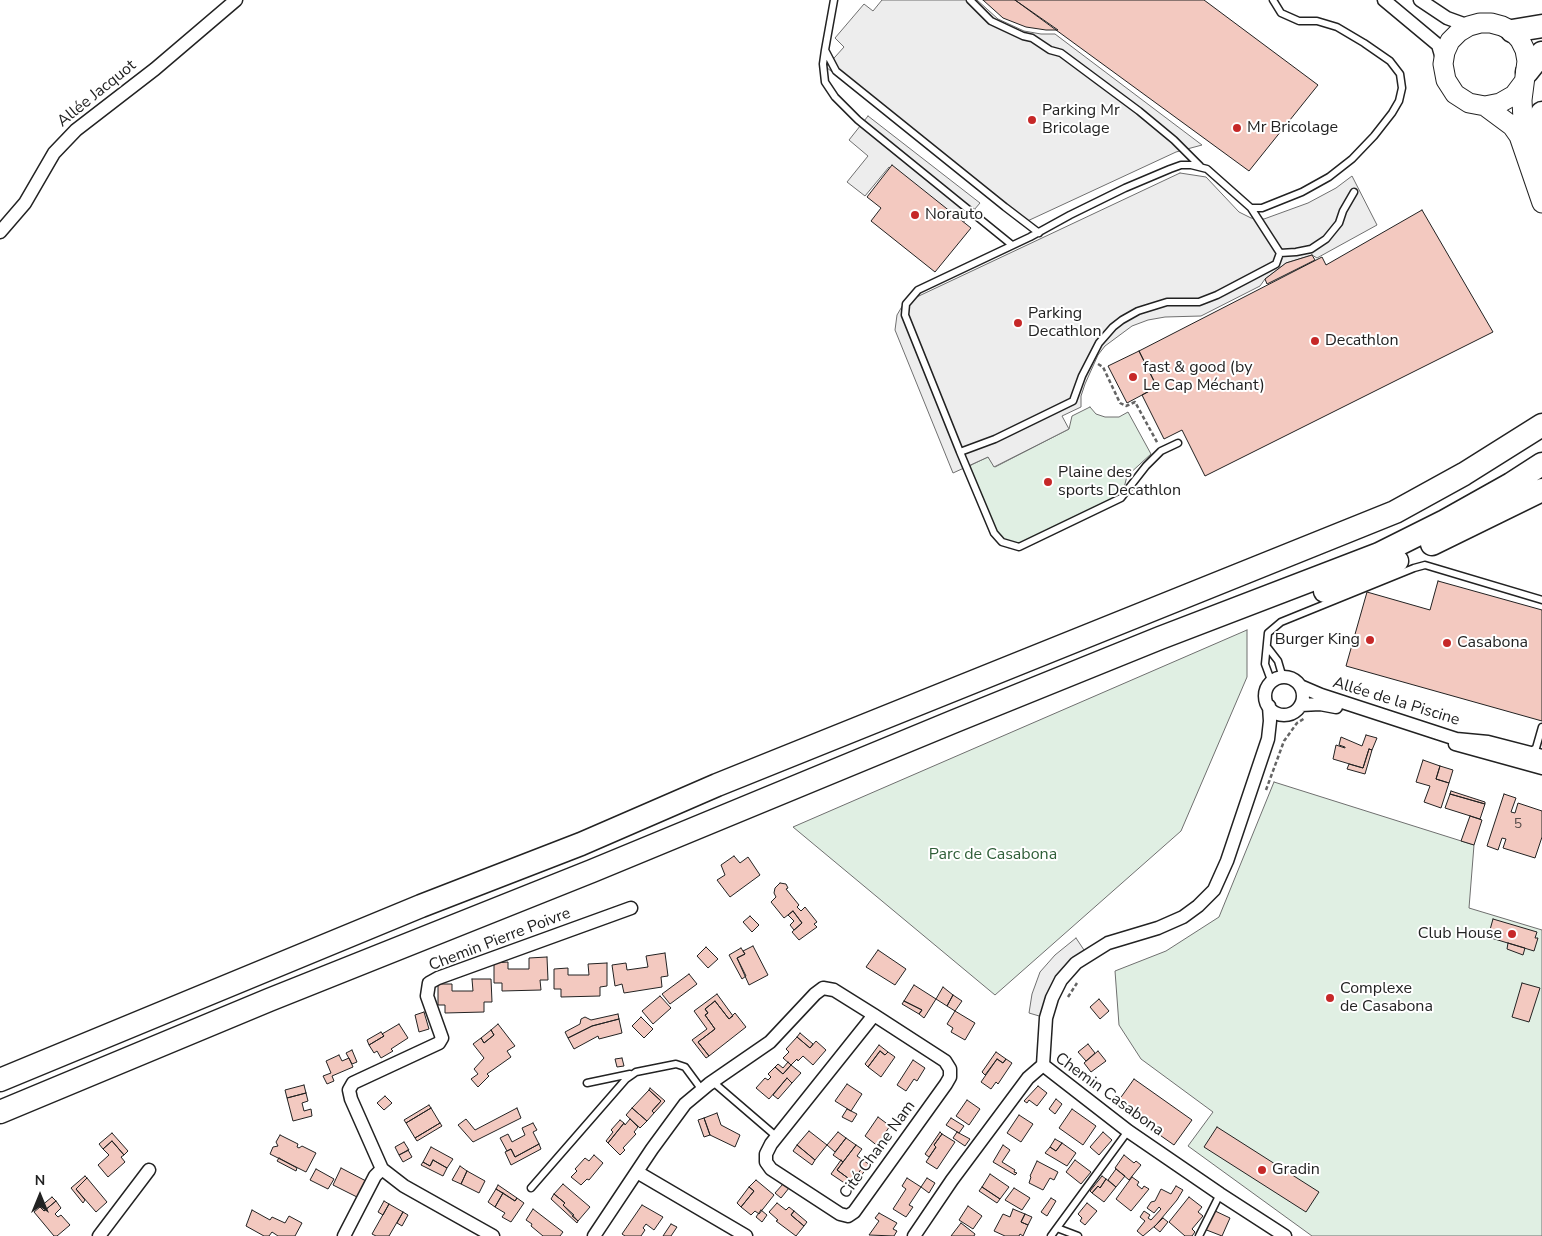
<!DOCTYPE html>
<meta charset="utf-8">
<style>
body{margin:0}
#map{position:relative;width:1542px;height:1236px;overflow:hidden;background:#fff;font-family:"Nunito Sans",sans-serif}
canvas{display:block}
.north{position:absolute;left:15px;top:1171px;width:50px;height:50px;-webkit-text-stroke:4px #fff;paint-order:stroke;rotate:0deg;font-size:14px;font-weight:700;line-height:20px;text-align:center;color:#222}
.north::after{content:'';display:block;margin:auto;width:18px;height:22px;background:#222;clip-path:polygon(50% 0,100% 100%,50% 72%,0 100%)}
</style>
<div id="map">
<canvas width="1542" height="1236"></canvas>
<div class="north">N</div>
</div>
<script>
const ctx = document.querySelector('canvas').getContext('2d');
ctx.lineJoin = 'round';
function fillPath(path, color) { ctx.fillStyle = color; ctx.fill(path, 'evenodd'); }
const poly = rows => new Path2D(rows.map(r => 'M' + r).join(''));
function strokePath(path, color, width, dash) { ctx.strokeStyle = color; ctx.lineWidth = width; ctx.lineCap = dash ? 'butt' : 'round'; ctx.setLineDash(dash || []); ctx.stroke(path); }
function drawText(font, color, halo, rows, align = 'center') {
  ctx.font = font + ' "Nunito Sans",sans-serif'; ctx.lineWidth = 4; ctx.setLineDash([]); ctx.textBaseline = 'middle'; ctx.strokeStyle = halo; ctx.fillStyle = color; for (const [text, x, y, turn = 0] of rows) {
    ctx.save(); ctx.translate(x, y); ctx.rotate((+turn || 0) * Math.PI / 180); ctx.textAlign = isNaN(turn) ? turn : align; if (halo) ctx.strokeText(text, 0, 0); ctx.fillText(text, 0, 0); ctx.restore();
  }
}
const green = poly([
 [1090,407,1096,414,1105,417,1119,417,1128,412,1151,454,1127,476,1124,488,1113,499,1023,543,1009,548,1003,545,966,474,971,465,988,457,995,467,1069,429,1072,416,1090,407],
 [1247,630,1247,677,1181,831,995,995,793,827,1247,630],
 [1274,782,1474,845,1469,908,1542,930,1542,1236,1312,1236,1188,1146,1213,1112,1141,1059,1119,1025,1115,971,1166,951,1219,917,1274,782]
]);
fillPath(green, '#e0efe3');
strokePath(green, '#6f6f6f', 1);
const parking = poly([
 [882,0,977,0,998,19,1024,31,1041,34,1055,34,1202,145,1176,152,1021,224,826,67,844,47,835,38,864,4,873,11,882,0],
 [868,116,980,203,962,224,889,167,865,196,847,182,868,156,849,140,868,116],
 [1180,173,1206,177,1239,212,1251,218,1264,219,1308,203,1336,188,1352,176,1377,225,1317,258,1312,255,1286,263,1265,279,1260,286,1201,316,1165,317,1148,320,1132,326,1105,346,1098,355,1085,384,1081,396,1081,407,1062,416,1069,429,994,467,988,457,953,473,895,330,897,315,904,303,1180,173],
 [1076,938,1088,956,1076,963,1046,1018,1029,1013,1032,994,1040,972,1055,955,1076,938]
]);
fillPath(parking, '#ededed');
strokePath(parking, '#6f6f6f', 1);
const building = poly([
 [983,0,1015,0,1058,30,1046,30,1026,27,1003,18,983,0],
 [1015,0,1204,0,1318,85,1249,171,1015,0],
 [892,165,971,228,935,272,871,221,881,208,867,197,892,165],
 [1422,210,1493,332,1205,476,1182,430,1164,439,1142,395,1157,387,1139,351,1322,257,1326,265,1422,210],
 [1312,255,1315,260,1267,284,1265,279,1286,263,1312,255],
 [1139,351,1157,387,1127,403,1108,366,1139,351],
 [1438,581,1542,610,1542,721,1346,666,1367,592,1430,610,1438,581],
 [1366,735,1377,738,1372,750,1369,749,1363,768,1333,759,1336,745,1345,748,1345,747,1339,745,1341,737,1362,746,1366,735],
 [1369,749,1372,750,1365,774,1347,769,1349,764,1363,768,1369,749],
 [1423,760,1440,766,1436,779,1449,783,1441,808,1424,802,1430,786,1416,782,1423,760],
 [1440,766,1453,770,1449,783,1436,779,1440,766],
 [1451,791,1485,802,1485,804,1450,794,1451,791],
 [1450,794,1485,804,1480,819,1445,808,1450,794],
 [1504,794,1516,798,1511,812,1515,813,1518,803,1542,811,1542,837,1535,858,1503,848,1506,839,1502,838,1498,850,1487,846,1504,794],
 [1470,816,1482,820,1474,845,1461,841,1470,816],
 [734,856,740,863,748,857,760,875,730,897,717,880,725,875,721,865,734,856],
 [780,883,786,884,788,888,786,889,799,905,797,907,801,911,805,907,817,922,814,924,817,927,799,940,792,932,802,923,793,911,784,918,771,902,776,897,774,893,775,888,780,883],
 [793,911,802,923,794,930,790,925,794,921,788,915,793,911],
 [750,916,759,925,752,932,743,922,750,916],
 [1493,919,1537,932,1535,938,1538,938,1534,951,1488,937,1493,919],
 [1508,943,1525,948,1523,955,1507,949,1508,943],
 [753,946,768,975,749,985,737,958,745,954,743,951,753,946],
 [706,947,718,959,708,968,697,956,706,947],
 [741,948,745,954,737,958,746,976,742,979,729,955,741,948],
 [878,950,906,969,895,985,866,967,878,950],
 [665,953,668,976,661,977,662,987,624,993,622,984,615,986,612,965,626,963,627,970,648,967,646,956,665,953],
 [547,957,548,980,540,980,541,990,502,991,502,983,494,983,494,963,508,962,508,969,529,969,529,958,547,957],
 [607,963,607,986,600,987,600,996,561,997,561,989,554,989,554,969,568,968,568,975,589,975,588,964,607,963],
 [689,974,697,984,670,1004,662,994,689,974],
 [472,979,491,979,492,1002,484,1002,484,1012,445,1013,445,1005,438,1005,438,984,452,984,452,991,473,991,472,979],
 [1522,983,1540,988,1529,1022,1512,1017,1522,983],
 [914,985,936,999,924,1018,919,1014,922,1010,904,1001,914,985],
 [943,987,953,995,947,1006,936,999,943,987],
 [717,994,733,1016,729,1019,715,1001,705,1009,708,1013,705,1015,715,1029,698,1042,709,1056,706,1058,692,1040,707,1029,694,1011,717,994],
 [953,995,962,1001,955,1011,947,1006,953,995],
 [660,996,671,1008,653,1024,642,1011,660,996],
 [1099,999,1109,1011,1100,1019,1090,1007,1099,999],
 [715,1001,729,1019,735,1013,746,1027,709,1056,698,1042,715,1029,705,1015,708,1013,705,1009,715,1001],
 [904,1001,922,1010,919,1014,902,1004,904,1001],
 [955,1011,975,1023,965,1040,951,1032,953,1028,947,1024,955,1011],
 [424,1012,429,1029,419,1032,415,1015,424,1012],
 [618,1014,619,1019,592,1026,568,1038,565,1032,580,1024,581,1019,585,1017,591,1020,618,1014],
 [641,1017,653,1029,644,1038,632,1026,641,1017],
 [619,1019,622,1033,599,1039,598,1036,574,1049,568,1038,592,1026,619,1019],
 [399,1024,408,1038,391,1049,393,1051,381,1058,377,1051,374,1053,369,1045,384,1036,382,1034,399,1024],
 [498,1024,515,1046,507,1051,511,1057,487,1074,489,1076,478,1087,471,1079,478,1074,474,1069,484,1058,473,1044,481,1038,484,1043,494,1035,491,1030,498,1024],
 [491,1030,494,1035,484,1043,481,1038,491,1030],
 [381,1032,384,1036,369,1045,367,1040,381,1032],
 [800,1033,813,1044,810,1048,797,1037,800,1033],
 [797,1037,810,1048,816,1041,826,1050,813,1065,803,1056,798,1061,797,1059,791,1065,783,1058,789,1052,786,1049,797,1037],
 [1088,1044,1095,1053,1086,1061,1078,1052,1088,1044],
 [879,1045,888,1052,885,1055,880,1051,868,1067,865,1064,879,1045],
 [352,1050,357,1062,352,1064,346,1053,352,1050],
 [880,1051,885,1055,888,1052,895,1057,881,1077,868,1067,880,1051],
 [1098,1051,1106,1061,1091,1072,1084,1063,1098,1051],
 [996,1052,1006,1059,1003,1063,997,1059,985,1075,982,1072,996,1052],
 [339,1055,342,1061,349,1058,353,1067,332,1076,334,1081,327,1084,323,1076,331,1073,326,1061,339,1055],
 [622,1058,624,1066,617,1067,615,1059,622,1058],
 [997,1059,1003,1063,1006,1059,1012,1063,998,1084,996,1082,991,1089,981,1082,997,1059],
 [913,1060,925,1068,917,1081,914,1079,906,1091,897,1085,913,1060],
 [788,1062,791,1065,783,1074,775,1067,778,1064,783,1068,788,1062],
 [791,1065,801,1073,792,1083,787,1078,769,1099,756,1088,765,1078,768,1080,771,1077,768,1074,775,1067,783,1074,791,1065],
 [787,1078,792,1083,778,1099,773,1095,787,1078],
 [1134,1079,1192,1120,1174,1145,1124,1110,1127,1106,1119,1100,1134,1079],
 [847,1084,862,1094,851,1111,835,1101,847,1084],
 [304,1085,306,1093,287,1098,285,1090,304,1085],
 [1038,1086,1047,1093,1037,1106,1029,1100,1027,1103,1024,1101,1038,1086],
 [650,1088,665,1101,654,1113,652,1111,661,1101,649,1090,650,1088],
 [649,1090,661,1101,652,1111,654,1113,647,1121,632,1108,649,1090],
 [306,1093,308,1101,302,1103,304,1111,311,1109,312,1116,293,1121,287,1098,306,1093],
 [385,1096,392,1103,384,1110,377,1103,385,1096],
 [1056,1099,1062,1104,1055,1114,1049,1109,1056,1099],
 [967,1100,980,1109,969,1125,956,1116,967,1100],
 [429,1105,431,1108,406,1123,404,1120,429,1105],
 [431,1108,440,1123,415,1138,406,1123,431,1108],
 [517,1108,521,1118,473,1142,458,1125,466,1119,475,1130,517,1108],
 [632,1108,647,1121,640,1128,626,1115,632,1108],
 [847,1109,857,1114,852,1122,842,1117,847,1109],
 [1072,1109,1096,1126,1083,1145,1059,1128,1072,1109],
 [717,1113,721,1125,740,1135,735,1147,710,1135,704,1118,717,1113],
 [1019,1115,1033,1124,1021,1142,1007,1133,1019,1115],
 [878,1117,890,1126,883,1136,885,1138,879,1147,865,1136,878,1117],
 [704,1118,710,1135,704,1137,698,1120,704,1118],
 [951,1118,964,1126,959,1133,946,1125,951,1118],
 [630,1119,638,1127,634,1132,636,1134,623,1148,625,1150,620,1155,608,1143,624,1123,625,1125,630,1119],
 [620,1120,624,1123,608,1143,606,1141,613,1132,611,1130,620,1120],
 [440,1123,442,1126,417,1141,415,1138,440,1123],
 [533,1123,537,1130,533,1132,539,1144,515,1157,511,1149,507,1151,500,1138,508,1134,512,1142,525,1135,522,1128,533,1123],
 [1217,1127,1319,1192,1306,1212,1204,1147,1217,1127],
 [809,1131,827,1145,815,1160,797,1145,809,1131],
 [838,1132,846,1138,835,1152,827,1145,838,1132],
 [940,1132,942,1134,934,1145,936,1147,929,1157,925,1154,940,1132],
 [957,1132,970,1139,965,1146,953,1138,957,1132],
 [1103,1132,1112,1140,1099,1155,1090,1147,1103,1132],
 [112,1133,128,1151,124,1155,112,1141,103,1149,99,1144,112,1133],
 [942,1134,955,1142,937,1169,926,1162,936,1147,934,1145,942,1134],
 [280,1135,298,1144,297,1147,299,1148,302,1146,316,1153,306,1172,270,1154,273,1147,278,1146,276,1142,280,1135],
 [846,1138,856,1145,843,1162,833,1155,846,1138],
 [1055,1139,1062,1143,1056,1151,1050,1147,1055,1139],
 [112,1141,124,1155,121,1157,125,1162,108,1177,98,1165,109,1155,103,1149,112,1141],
 [404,1142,409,1150,399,1155,395,1147,404,1142],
 [1062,1143,1076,1153,1067,1166,1045,1153,1050,1147,1056,1151,1062,1143],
 [539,1144,541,1149,511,1165,505,1152,511,1149,515,1157,539,1144],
 [797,1145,815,1160,812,1165,793,1151,797,1145],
 [856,1145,862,1149,857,1156,870,1165,867,1170,863,1167,852,1181,837,1170,856,1145],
 [1003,1145,1010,1150,1002,1162,1015,1170,1014,1172,1017,1173,1015,1175,993,1162,1003,1145],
 [431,1147,453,1159,447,1168,433,1160,430,1166,423,1162,431,1147],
 [408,1150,412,1157,403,1162,399,1155,408,1150],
 [594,1155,603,1163,589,1180,587,1179,581,1185,571,1177,577,1171,575,1169,585,1158,589,1161,594,1155],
 [1124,1155,1134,1163,1136,1161,1141,1165,1129,1180,1115,1168,1124,1155],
 [279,1158,297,1168,296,1171,277,1161,279,1158],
 [433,1160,447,1168,443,1176,421,1165,423,1162,430,1166,433,1160],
 [841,1160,843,1162,837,1170,852,1181,863,1167,866,1169,852,1188,831,1174,841,1160],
 [1075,1160,1091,1172,1081,1184,1066,1172,1075,1160],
 [1037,1161,1058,1172,1054,1180,1050,1178,1043,1190,1029,1183,1031,1177,1030,1176,1037,1161],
 [460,1166,467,1171,461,1184,452,1180,460,1166],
 [341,1168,366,1181,357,1197,333,1185,341,1168],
 [316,1169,334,1179,328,1189,310,1180,316,1169],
 [1116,1169,1125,1176,1116,1187,1108,1180,1116,1169],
 [467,1171,485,1181,479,1193,461,1184,467,1171],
 [990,1174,1009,1187,1000,1199,982,1187,990,1174],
 [85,1176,87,1178,76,1189,85,1200,83,1203,71,1188,85,1176],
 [1102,1176,1106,1179,1100,1188,1098,1186,1092,1193,1090,1191,1102,1176],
 [1132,1177,1139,1182,1137,1185,1142,1189,1144,1186,1149,1189,1131,1211,1116,1199,1132,1177],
 [87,1178,107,1202,96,1212,76,1189,87,1178],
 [907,1178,921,1187,909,1205,913,1207,906,1217,893,1209,906,1189,902,1186,907,1178],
 [927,1178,935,1183,929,1193,921,1187,927,1178],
 [1106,1179,1116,1187,1104,1202,1092,1193,1098,1186,1100,1188,1106,1179],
 [756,1180,774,1195,759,1214,755,1211,751,1215,741,1207,754,1191,749,1187,756,1180],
 [563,1184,590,1207,578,1221,563,1205,565,1203,554,1194,563,1184],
 [783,1184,789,1188,781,1198,775,1193,783,1184],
 [498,1185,517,1198,515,1201,496,1189,498,1185],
 [1176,1186,1183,1190,1177,1200,1156,1225,1143,1236,1137,1231,1145,1221,1140,1217,1144,1211,1150,1215,1148,1218,1151,1220,1161,1209,1159,1207,1154,1213,1147,1208,1151,1202,1155,1201,1161,1189,1171,1194,1176,1186],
 [749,1187,754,1191,741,1207,737,1203,749,1187],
 [982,1187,1000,1199,997,1203,979,1191,982,1187],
 [1014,1188,1030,1198,1022,1210,1005,1200,1014,1188],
 [496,1189,503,1193,495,1207,488,1202,496,1189],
 [503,1193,515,1201,517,1198,524,1203,511,1222,502,1217,505,1213,495,1207,503,1193],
 [554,1194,565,1203,563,1205,574,1215,572,1216,578,1221,577,1223,551,1199,554,1194],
 [52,1197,56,1201,44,1211,40,1207,52,1197],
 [1189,1197,1202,1207,1198,1212,1203,1216,1192,1229,1195,1232,1192,1236,1185,1236,1169,1222,1189,1197],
 [1051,1198,1056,1201,1047,1216,1041,1212,1051,1198],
 [56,1201,61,1208,55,1214,58,1217,61,1215,70,1225,57,1236,54,1236,34,1212,40,1207,44,1211,56,1201],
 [384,1201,389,1204,383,1215,378,1212,384,1201],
 [777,1203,786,1210,789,1207,794,1211,791,1215,804,1226,796,1236,776,1221,778,1220,769,1212,777,1203],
 [1087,1203,1097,1211,1085,1225,1080,1221,1082,1218,1078,1214,1087,1203],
 [389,1204,403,1212,389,1236,376,1236,372,1234,389,1204],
 [642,1205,663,1217,654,1230,646,1224,643,1228,645,1230,641,1236,625,1236,622,1234,642,1205],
 [968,1206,982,1216,973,1229,959,1220,968,1206],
 [533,1209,563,1232,560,1236,543,1236,531,1226,532,1224,526,1220,533,1209],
 [1013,1209,1025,1214,1021,1222,1028,1225,1023,1236,1020,1234,1019,1236,1005,1236,994,1231,1003,1214,1010,1217,1013,1209],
 [252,1210,270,1220,272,1217,285,1223,289,1216,302,1223,295,1236,278,1236,272,1232,269,1236,264,1236,246,1226,252,1210],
 [761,1210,767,1215,762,1222,756,1217,761,1210],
 [1213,1210,1230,1218,1222,1236,1204,1229,1213,1210],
 [794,1211,807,1222,804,1226,791,1215,794,1211],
 [403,1212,408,1215,402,1226,397,1223,403,1212],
 [879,1213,897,1223,893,1229,897,1231,894,1236,869,1235,879,1221,875,1218,879,1213],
 [1025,1214,1032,1217,1028,1225,1021,1222,1025,1214],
 [1163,1218,1168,1222,1160,1232,1154,1227,1163,1218],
 [961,1223,975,1234,974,1236,951,1236,961,1223],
 [671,1224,677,1227,671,1236,663,1236,671,1224]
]);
fillPath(building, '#f3c9c0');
strokePath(building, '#222', 1);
const lane = poly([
 [834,0,825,50,836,71,1005,207,1039,233],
 [970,0,991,21,1023,36,1032,38,1050,50,1061,53,1139,111,1174,140,1200,166],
 [1273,0,1281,13,1299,21,1317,21,1337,27,1364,43,1390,61,1400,74,1402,88,1399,101,1392,113,1374,136,1352,159,1329,177,1302,192,1262,208,1251,208,1207,169,1191,165,1181,165,1170,169,1125,188,1070,215,1030,237,918,290,906,304,905,315,960,452,995,439,1073,401,1082,376,1099,343,1113,327,1122,320,1138,311,1167,302,1199,302,1217,295,1276,264,1280,253],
 [825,50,823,64,825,82,835,97,858,120,1012,245],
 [1251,208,1280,253,1296,252,1311,249,1326,239,1339,223,1343,211,1354,192],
 [960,452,994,533,1002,542,1019,547,1121,498,1146,466,1161,451,1178,443],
 [1268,648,1278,661,1283,678],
 [1272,683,1265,664,1268,633,1281,622,1414,568,1425,565,1542,600],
 [1530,752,1536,748,1542,727],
 [713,1082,777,1137],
 [587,1083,630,1074],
 [531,1188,626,1079,636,1072,676,1064,685,1067,702,1090],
 [1057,1228,1078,1236],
 [1051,1236,1128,1131],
 [1199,1236,1220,1194]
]);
const street = poly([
 [1384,0,1438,45,1443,62],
 [1420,0,1447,18,1469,26],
 [0,232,25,203,54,153,76,130,155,69,236,0],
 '1265 696a19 19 0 1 1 38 0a19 19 0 1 1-38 0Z',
 [1300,686,1321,695,1456,739,1488,742,1542,756],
 [1301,705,1320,704,1336,707],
 [1455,744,1542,768],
 [1043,1065,1046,1018,1052,998,1061,980,1076,963,1108,943,1158,928,1183,917,1198,906,1214,890,1227,861,1268,739,1270,721,1269,706],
 [1043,1065,1128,1131,1220,1194,1285,1236],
 [637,1172,746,1236],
 [99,1236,149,1170],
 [344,1236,375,1176,382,1169],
 [493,1236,404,1186,382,1169,351,1099,349,1090,353,1083,439,1043,442,1038,427,996,429,983,438,978,631,908],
 [594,1236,652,1149,685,1104,709,1084,770,1042,815,994,823,988,834,990,874,1015,945,1061,950,1069,950,1077,946,1084,854,1212,848,1216,840,1214,771,1169,766,1162,766,1154,771,1144,874,1015],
 [914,1236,952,1180,1028,1078,1043,1065]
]);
const primary = poly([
 [1485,106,1500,103,1514,95,1523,83],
 [1538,162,1529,142,1523,121,1522,100,1527,61,1525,50,1520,40,1512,31,1502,26,1491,23,1480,23,1469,26,1459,32,1450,41,1445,52,1443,64,1446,80,1455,94,1469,103,1485,106,1512,126,1519,136,1542,203]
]);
const highway = poly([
 [1512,31,1542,26],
 [1527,72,1542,53],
 [1540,167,1540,132,1542,113],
 [1432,544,1542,490],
 [1325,591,1367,575,1397,561],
 [0,1080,421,906,581,844,717,785,1395,512,1464,474,1542,425],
 [0,1112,269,1000,592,871,955,721,1160,638,1379,554,1445,521,1511,484,1542,464]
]);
strokePath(lane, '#222', 9);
strokePath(street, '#222', 15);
strokePath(primary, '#222', 21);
strokePath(highway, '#222', 25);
strokePath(poly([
 [1098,364,1103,367,1120,403,1126,406,1135,402,1158,444],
 [1266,790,1284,741,1297,723,1305,718],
 [1068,997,1077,983]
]), '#646464', 2.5, [4, 2.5]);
strokePath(lane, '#fff', 6);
strokePath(street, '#fff', 12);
strokePath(primary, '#fff', 19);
strokePath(highway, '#fff', 22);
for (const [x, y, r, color] of [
 [1032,120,5,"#c62828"],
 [1237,128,5,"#c62828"],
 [915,215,5,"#c62828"],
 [1018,323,5,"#c62828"],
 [1315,341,5,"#c62828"],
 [1133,377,5,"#c62828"],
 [1048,482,5,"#c62828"],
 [1370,640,5,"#c62828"],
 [1447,643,5,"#c62828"],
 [1512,934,5,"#c62828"],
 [1330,998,5,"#c62828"],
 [1262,1170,5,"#c62828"]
]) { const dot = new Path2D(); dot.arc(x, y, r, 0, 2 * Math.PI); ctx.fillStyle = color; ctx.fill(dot); strokePath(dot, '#fff', 2); }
drawText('14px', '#564c4a', null, [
 ["5",1518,825]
]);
drawText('16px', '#222', '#fff', [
 ["Allée Jacquot",97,94,-39],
 ["Allée de la Piscine",1396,702,17],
 ["Chemin Pierre Poivre",500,940,-21],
 ["Chemin Casabona",1109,1095,36],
 ["Cité Chane Nam",878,1150,-54]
]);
drawText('16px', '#222', '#fff', [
 ["Parking Mr",1042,111],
 ["Bricolage",1042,129],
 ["Mr Bricolage",1247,128],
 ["Norauto",925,215],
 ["Parking",1028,314],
 ["Decathlon",1028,332],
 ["Decathlon",1325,341],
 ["fast & good (by",1143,368],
 ["Le Cap Méchant)",1143,386],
 ["Plaine des",1058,473],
 ["sports Decathlon",1058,491],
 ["Burger King",1360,640,"right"],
 ["Casabona",1457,643],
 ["Club House",1502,934,"right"],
 ["Complexe",1340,989],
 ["de Casabona",1340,1007],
 ["Gradin",1272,1170]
], 'left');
drawText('16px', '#2f5e38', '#fff', [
 ["Parc de Casabona",993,855]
]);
</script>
